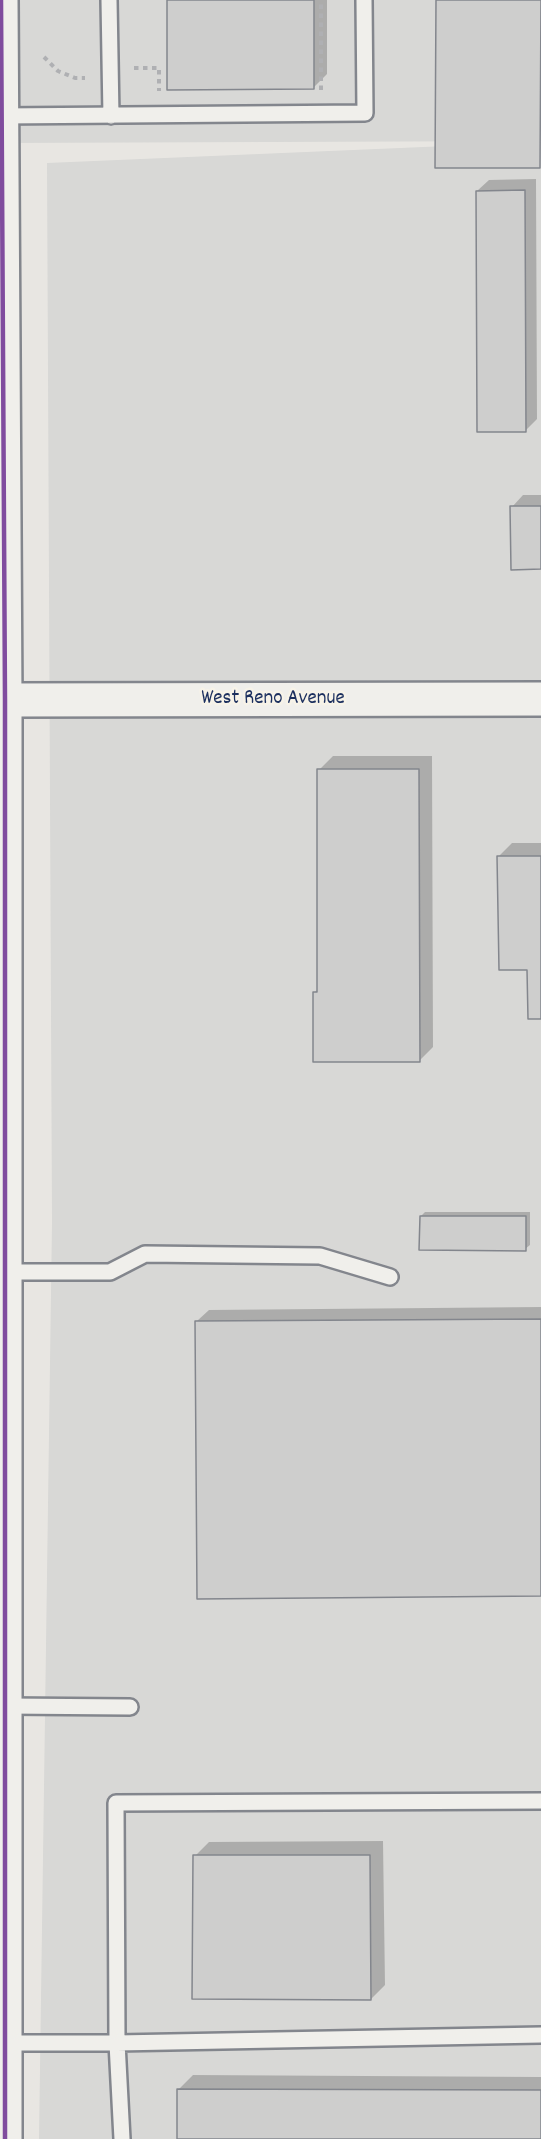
<!DOCTYPE html>
<style>
body{margin:0}
canvas{display:block;background:#e8e6e2}
</style>
<canvas width="541" height="2139"></canvas>
<script>
const ctx = document.querySelector('canvas').getContext('2d');
ctx.lineJoin = 'round';
function fillPath(path, color) { ctx.fillStyle = color; ctx.fill(path, 'evenodd'); }
const poly = rows => new Path2D(rows.map(r => 'M' + r).join(''));
function strokePath(path, color, width, dash) { ctx.strokeStyle = color; ctx.lineWidth = width; ctx.lineCap = dash ? 'butt' : 'round'; ctx.setLineDash(dash || []); ctx.stroke(path); }
function drawText(font, color, halo, rows, align = 'center') {
  ctx.font = font + ' Dekko,sans-serif'; ctx.lineWidth = 5; ctx.setLineDash([]); ctx.textBaseline = 'middle'; ctx.strokeStyle = halo; ctx.fillStyle = color; for (const [text, x, y, turn = 0] of rows) {
    ctx.save(); ctx.translate(x, y); ctx.rotate((+turn || 0) * Math.PI / 180); ctx.textAlign = isNaN(turn) ? turn : align; if (halo) ctx.strokeText(text, 0, 0); ctx.fillText(text, 0, 0); ctx.restore();
  }
}
fillPath(poly([
 [0,0,541,0,541,141,0,143],
 [541,142,541,2139,39,2139,52,1222,47,163]
]), '#d8d8d6');
fillPath(poly([
 [168,0,327,0,327,74,313,88],
 [437,0,541,0,540,167],
 [536,179,537,419,525,431,477,191,489,180],
 [523,495,541,495,541,568,512,507],
 [333,756,432,756,433,1047,419,1061,314,993,319,988,319,770],
 [512,843,541,843,541,1017,498,857],
 [425,1212,530,1212,530,1245,525,1249,421,1216],
 [541,1307,541,1595,197,1321,209,1310],
 [383,1841,385,1985,371,1999,195,1856,209,1842],
 [193,2075,541,2077,541,2139,178,2139,179,2089]
]), '#0003');
const building = poly([
 [167,0,314,0,314,89,167,90,167,0],
 [436,0,541,0,540,168,435,168,436,0],
 [525,190,526,432,477,432,476,191,525,190],
 [510,506,541,506,541,569,511,570,510,506],
 [317,769,419,769,420,1062,313,1062,313,992,317,992,317,769],
 [497,856,541,856,541,1019,528,1019,527,970,499,970,497,856],
 [420,1216,526,1216,526,1251,419,1250,420,1216],
 [541,1319,541,1596,197,1599,195,1321,541,1319],
 [193,1855,370,1855,371,2000,192,1999,193,1855],
 [177,2089,541,2090,541,2139,177,2139,177,2089]
]);
fillPath(building, '#cececd');
strokePath(building, '#83868d', 1.5);
const lane = poly([
 [109,0,111,116],
 [1,116,365,113,364,0],
 [5,1272,110,1272,145,1254,320,1256,390,1277],
 [6,1706,130,1707],
 [5,2043,117,2043,541,2035],
 [122,2139,117,2043,116,1803,541,1801]
]);
const secondary = poly([
 [5,700,541,699]
]);
const primary = poly([
 [1,0,5,700,5,2139]
]);
strokePath(lane, '#83868d', 20);
strokePath(secondary, '#83868d', 38);
strokePath(primary, '#83868d', 38);
strokePath(poly([
 [44,57,58,71,75,78,85,78],
 [134,68,159,68,159,91],
 [321,90,321,0]
]), '#afb0b3', 4, [4.5, 4.5]);
strokePath(lane, '#f0efeb', 15);
strokePath(secondary, '#f0efeb', 33);
strokePath(primary, '#f0efeb', 33);
strokePath(poly([
 [1,0,5,700,5,2139]
]), '#804c9e', 4.5);
drawText('21px', '#1b2f5e', '#f7f3e8', [
 ["West Reno Avenue",273,700]
]);
</script>
